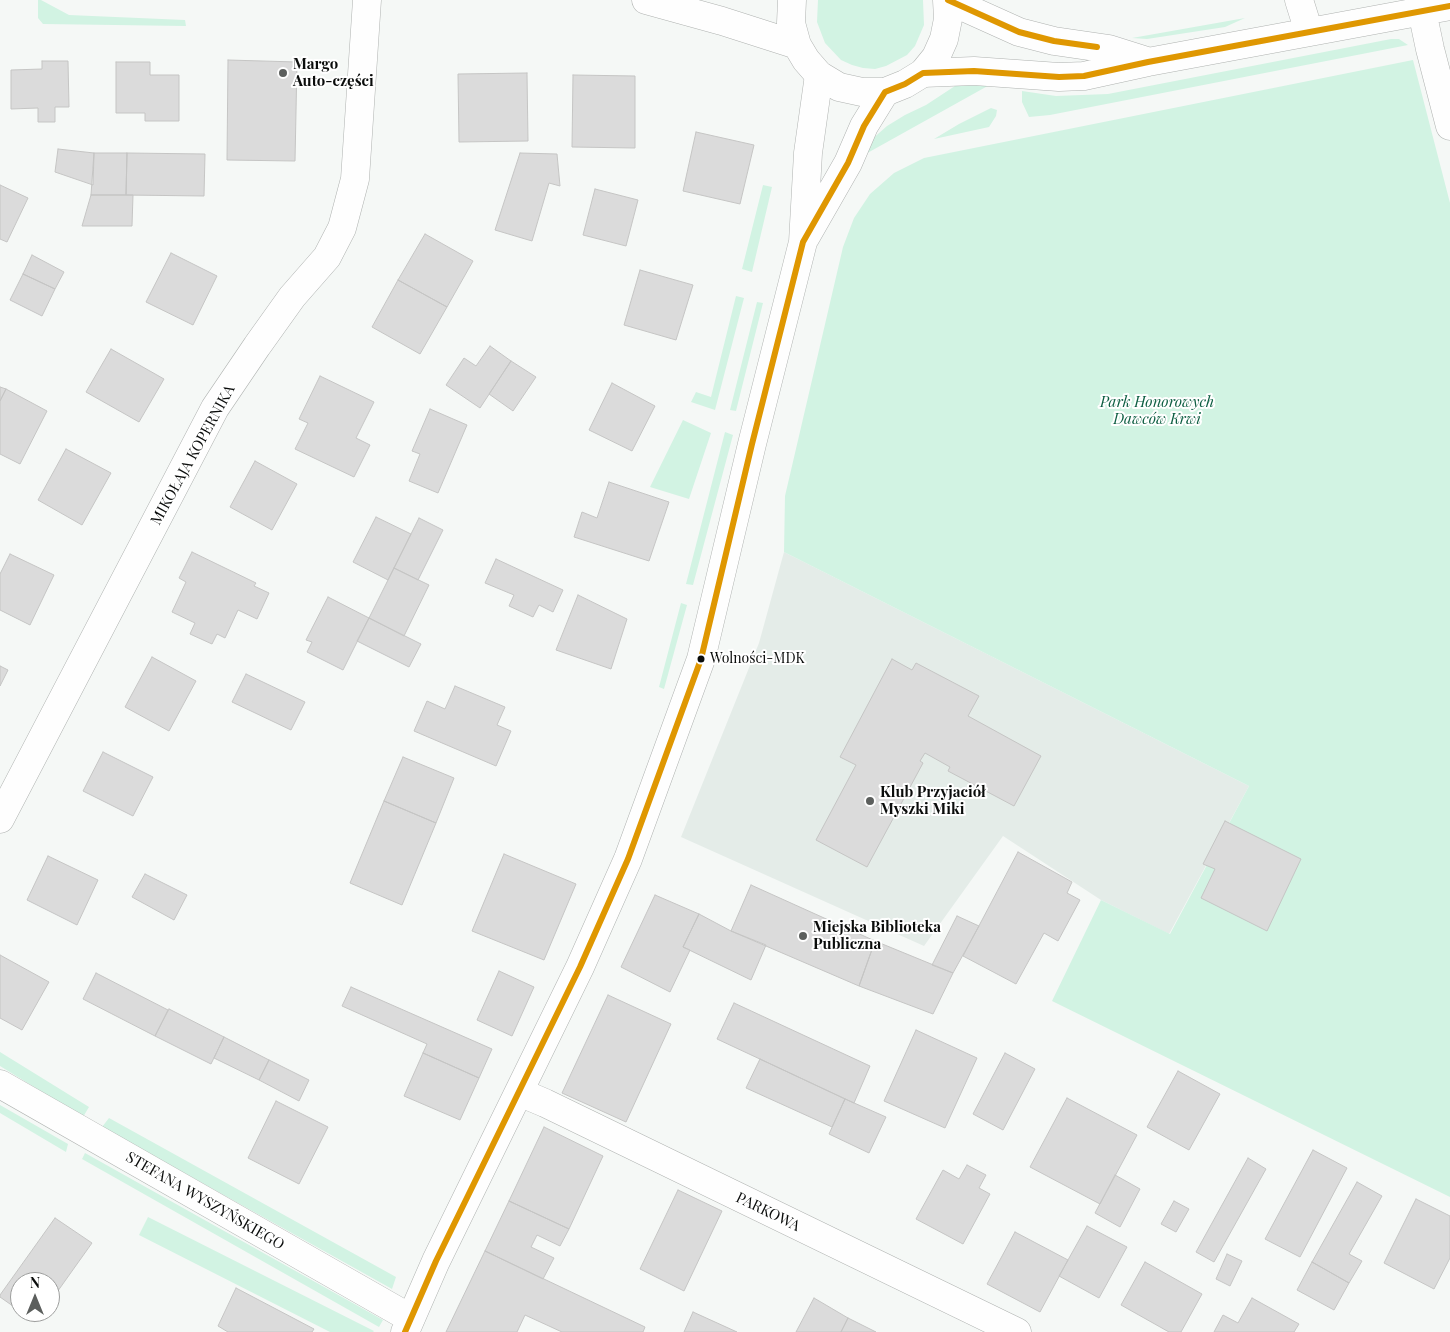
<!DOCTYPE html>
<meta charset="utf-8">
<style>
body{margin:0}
#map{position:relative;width:1450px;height:1332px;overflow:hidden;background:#f5f8f6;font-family:"Playfair Display",serif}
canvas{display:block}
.north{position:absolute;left:10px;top:1272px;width:50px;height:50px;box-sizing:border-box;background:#fff;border:1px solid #9d9e9d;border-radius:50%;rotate:0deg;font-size:14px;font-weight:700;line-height:20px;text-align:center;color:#0a0c0b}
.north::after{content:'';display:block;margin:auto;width:18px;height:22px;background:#5c5f5d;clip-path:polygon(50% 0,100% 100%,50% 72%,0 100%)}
</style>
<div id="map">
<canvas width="1450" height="1332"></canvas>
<div class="north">N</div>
</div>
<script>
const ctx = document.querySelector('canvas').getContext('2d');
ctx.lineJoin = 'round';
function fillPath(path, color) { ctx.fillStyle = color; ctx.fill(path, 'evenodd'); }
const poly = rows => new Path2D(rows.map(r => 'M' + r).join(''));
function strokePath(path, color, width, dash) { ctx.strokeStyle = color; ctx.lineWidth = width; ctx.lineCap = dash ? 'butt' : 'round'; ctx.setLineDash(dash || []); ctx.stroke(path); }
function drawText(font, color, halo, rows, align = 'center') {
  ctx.font = font + ' "Playfair Display",serif'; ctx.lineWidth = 4; ctx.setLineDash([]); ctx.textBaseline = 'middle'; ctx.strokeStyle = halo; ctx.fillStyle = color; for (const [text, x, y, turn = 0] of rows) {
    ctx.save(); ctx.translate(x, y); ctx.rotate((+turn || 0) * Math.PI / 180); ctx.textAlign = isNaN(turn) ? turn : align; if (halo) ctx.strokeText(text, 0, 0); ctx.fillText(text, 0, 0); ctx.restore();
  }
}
fillPath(poly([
 [784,552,1249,786,1169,934,1101,900,1003,836,924,946,681,837,759,643]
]), '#e4ece8');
fillPath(poly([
 [38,0,41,0,69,15,185,20,186,26,43,24,38,18],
 [818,0,923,0,924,25,915,46,907,55,886,66,875,69,863,68,852,65,841,60,825,43,817,22],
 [1245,18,1225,27,1147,39,1132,38],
 [1391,39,1399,39,1408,45,1050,115,1029,117,1022,102,1022,91,1056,96,1108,94],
 [1413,60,1450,203,1450,1197,1052,1001,1101,900,1170,934,1249,786,784,552,785,496,843,247,854,218,870,194,894,173,924,158],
 [974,83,993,83,862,156,870,141,887,126,905,115,926,105,955,86],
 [991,108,997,110,996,116,989,127,934,139,959,124],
 [763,185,772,187,752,272,742,269],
 [736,296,744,298,715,410,691,402,696,392,711,397],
 [757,302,763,303,736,411,730,410],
 [683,420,711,433,689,499,650,487],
 [725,432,733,435,693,585,686,584],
 [681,603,687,605,664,689,659,687],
 [0,1052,89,1107,83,1117,0,1066],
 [0,1105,68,1144,66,1152,0,1113],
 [109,1118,396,1277,392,1289,102,1127],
 [85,1153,383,1320,379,1327,82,1159],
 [148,1217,374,1331,373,1332,330,1332,139,1235]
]), '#d2f3e3');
const building = poly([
 [228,60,297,62,295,161,227,160,228,60],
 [42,61,68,61,69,107,55,107,55,122,38,122,38,108,11,109,11,70,42,69,42,61],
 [116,62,150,62,150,75,179,75,179,121,145,121,145,113,116,113,116,62],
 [527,73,528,141,459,142,458,74,527,73],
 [573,75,635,76,635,148,572,147,573,75],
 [696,132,754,145,740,204,683,191,696,132],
 [58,149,94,153,93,185,55,172,58,149],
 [94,153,127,153,126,195,91,195,94,153],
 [127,153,205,154,204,196,126,195,127,153],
 [520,153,557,154,560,186,549,183,532,241,495,230,520,153],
 [0,185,28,198,7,242,0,239,0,185],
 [595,189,638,200,626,246,583,235,595,189],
 [91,195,133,195,132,226,82,226,91,195],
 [425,234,473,261,447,307,398,280,425,234],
 [171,253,217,276,193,325,146,302,171,253],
 [32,255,64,272,55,289,23,274,32,255],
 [640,270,693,285,676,340,624,325,640,270],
 [23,274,55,289,42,316,10,300,23,274],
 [398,280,447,307,420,354,372,327,398,280],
 [490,346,511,361,480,408,446,385,464,358,476,366,490,346],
 [111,349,164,379,139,422,86,392,111,349],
 [511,361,536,377,513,411,489,394,511,361],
 [320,376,374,402,356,438,370,445,354,477,295,449,308,423,299,419,320,376],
 [612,383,655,406,632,451,589,430,612,383],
 [0,387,6,389,0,401,0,387],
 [6,389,47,411,20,464,0,454,0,401,6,389],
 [430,409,467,425,438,493,409,481,420,454,412,451,430,409],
 [66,449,111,473,82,525,38,500,66,449],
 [255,461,297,484,272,530,230,507,255,461],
 [609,482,669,502,649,561,574,537,582,512,597,518,609,482],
 [376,517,411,534,388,580,353,562,376,517],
 [419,518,443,530,418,580,394,568,419,518],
 [192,552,256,583,254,586,269,593,257,619,238,610,225,638,217,634,212,644,190,634,195,623,172,612,186,582,179,578,192,552],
 [10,554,54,575,30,625,0,610,0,574,10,554],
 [496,559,563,590,553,612,539,605,533,617,509,606,514,595,485,583,496,559],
 [394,568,429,585,404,636,369,618,394,568],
 [578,595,627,619,611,669,556,650,578,595],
 [328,597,369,618,343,670,307,652,312,642,306,640,328,597],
 [369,618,421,644,409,667,357,641,369,618],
 [152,657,196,681,169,731,125,707,152,657],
 [892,659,912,670,916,663,979,696,968,716,1041,756,1014,806,948,771,950,767,925,753,920,761,923,763,867,867,816,840,856,765,840,757,892,659],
 [0,666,8,670,0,686,0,666],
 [246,674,305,702,291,730,232,702,246,674],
 [455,686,505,707,497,725,511,731,496,766,414,731,427,701,445,709,455,686],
 [103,752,153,777,133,816,83,791,103,752],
 [403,757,454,778,436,823,384,801,403,757],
 [384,801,436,823,402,905,350,883,384,801],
 [1225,821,1301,859,1267,931,1201,898,1215,869,1203,864,1225,821],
 [1018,852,1072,882,1067,893,1080,900,1058,941,1044,933,1016,984,963,956,1018,852],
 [504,854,576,884,544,960,472,931,504,854],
 [48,856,98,880,77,925,27,900,48,856],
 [145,874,187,895,174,920,132,897,145,874],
 [751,885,875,941,859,986,731,931,751,885],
 [655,895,699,914,683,947,690,950,670,992,621,967,655,895],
 [699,914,731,931,766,945,751,980,683,947,699,914],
 [957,916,979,926,953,973,932,965,957,916],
 [875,941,953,973,933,1014,859,986,875,941],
 [0,955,49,982,22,1030,0,1018,0,955],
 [499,971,534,987,512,1036,477,1020,499,971],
 [96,973,168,1010,155,1036,83,999,96,973],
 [351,987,492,1049,479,1078,423,1053,427,1044,342,1006,351,987],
 [608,995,671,1024,626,1122,562,1093,608,995],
 [734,1003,870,1066,854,1103,717,1039,734,1003],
 [169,1009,224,1037,211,1064,155,1036,169,1009],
 [916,1030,977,1058,945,1128,884,1101,916,1030],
 [224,1037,269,1060,259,1080,214,1058,224,1037],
 [423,1053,479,1078,460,1120,404,1096,423,1053],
 [1005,1053,1035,1069,1003,1130,973,1114,1005,1053],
 [760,1059,845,1099,832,1127,746,1088,760,1059],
 [269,1060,309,1080,299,1101,259,1080,269,1060],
 [1178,1071,1220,1094,1189,1150,1147,1127,1178,1071],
 [1067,1098,1137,1135,1100,1204,1030,1167,1067,1098],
 [845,1099,886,1117,869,1153,829,1134,845,1099],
 [276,1101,328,1127,299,1184,248,1158,276,1101],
 [544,1127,603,1156,569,1229,509,1201,544,1127],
 [1313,1150,1347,1168,1300,1257,1265,1239,1313,1150],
 [1248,1158,1266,1169,1214,1262,1196,1252,1248,1158],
 [967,1165,986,1175,979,1188,990,1194,963,1244,916,1219,943,1170,959,1179,967,1165],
 [1115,1175,1140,1189,1120,1227,1095,1213,1115,1175],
 [1357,1182,1382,1196,1349,1254,1362,1261,1349,1283,1312,1262,1357,1182],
 [678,1190,722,1211,684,1291,640,1269,678,1190],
 [1416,1199,1450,1216,1450,1258,1434,1289,1384,1263,1416,1199],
 [509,1201,569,1229,560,1246,537,1235,531,1247,554,1258,543,1279,485,1251,509,1201],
 [1174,1201,1189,1209,1176,1232,1161,1224,1174,1201],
 [55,1218,92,1243,50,1302,50,1282,20,1282,20,1311,0,1297,0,1295,55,1218],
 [1087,1226,1127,1247,1099,1298,1059,1276,1087,1226],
 [1015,1232,1068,1260,1040,1312,987,1284,1015,1232],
 [485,1251,645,1327,643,1332,562,1332,525,1315,517,1332,446,1332,485,1251],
 [1227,1254,1242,1261,1230,1286,1216,1279,1227,1254],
 [1145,1262,1202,1294,1181,1332,1169,1332,1121,1305,1145,1262],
 [1312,1262,1349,1283,1334,1310,1297,1290,1312,1262],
 [236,1288,314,1329,312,1332,228,1332,218,1326,236,1288],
 [814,1298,848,1318,841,1332,796,1332,814,1298],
 [1252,1298,1299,1324,1294,1332,1214,1332,1223,1315,1238,1323,1252,1298],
 [21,1312,43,1312,35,1322,21,1312],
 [693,1312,737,1332,684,1332,693,1312],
 [848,1318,876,1332,841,1332,848,1318]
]);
fillPath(building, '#dbdbdb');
strokePath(building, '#c5c5c4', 1);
const minor = poly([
 [948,0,1019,32,1054,41,1109,49,1147,61],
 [1299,0,1309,32],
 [1422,11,1430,49,1450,126],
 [923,73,974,71,1059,77,1084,76,1148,62,1450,6],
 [805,238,848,163,864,126,885,92],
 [0,819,215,408,257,346,292,297,327,257,342,228,355,179,367,0],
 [0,1084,410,1318],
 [519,1092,545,1103,1017,1332],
 [405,1332,436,1261,580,967,628,859,701,659,752,444,803,242,808,153,819,75]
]);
const tertiary = poly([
 [646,0,722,21,797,45],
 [792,0,791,23,797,45,806,60,819,75,839,87,862,92,885,92,905,84,923,73,936,57,944,39,948,19,947,0]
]);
strokePath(minor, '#afb2b0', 29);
strokePath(tertiary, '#afb2b0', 29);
strokePath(minor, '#fefefe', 28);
strokePath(tertiary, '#fefefe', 28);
strokePath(poly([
 [948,0,1019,32,1054,41,1097,47],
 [405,1332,436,1261,580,967,628,859,701,659,752,444,803,242,848,163,864,126,885,92,905,84,923,73,974,71,1059,77,1084,76,1148,62,1450,6]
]), '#df9701', 6);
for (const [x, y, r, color] of [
 [283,73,5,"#5c5f5d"],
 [701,659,4.5,"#0a0c0b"],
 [870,801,5,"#5c5f5d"],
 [803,936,5,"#5c5f5d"]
]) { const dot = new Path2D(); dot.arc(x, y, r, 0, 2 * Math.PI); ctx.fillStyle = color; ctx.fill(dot); strokePath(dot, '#fff', 2); }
drawText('14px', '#0a0c0b', '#fff', [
 ["Wolności-MDK",710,659]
], 'left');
drawText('bold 15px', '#0a0c0b', '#fff', [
 ["Margo",293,64],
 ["Auto-części",293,81],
 ["Klub Przyjaciół",880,792],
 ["Myszki Miki",880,809],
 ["Miejska Biblioteka",813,927],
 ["Publiczna",813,944]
], 'left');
drawText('italic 15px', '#0d5e42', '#fff', [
 ["Park Honorowych",1157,402],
 ["Dawców Krwi",1157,419]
]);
drawText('15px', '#0a0c0b', '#fff', [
 ["MIKOŁAJA KOPERNIKA",193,455,-61],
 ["STEFANA WYSZYŃSKIEGO",205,1201,30],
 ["PARKOWA",768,1212,26]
]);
</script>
